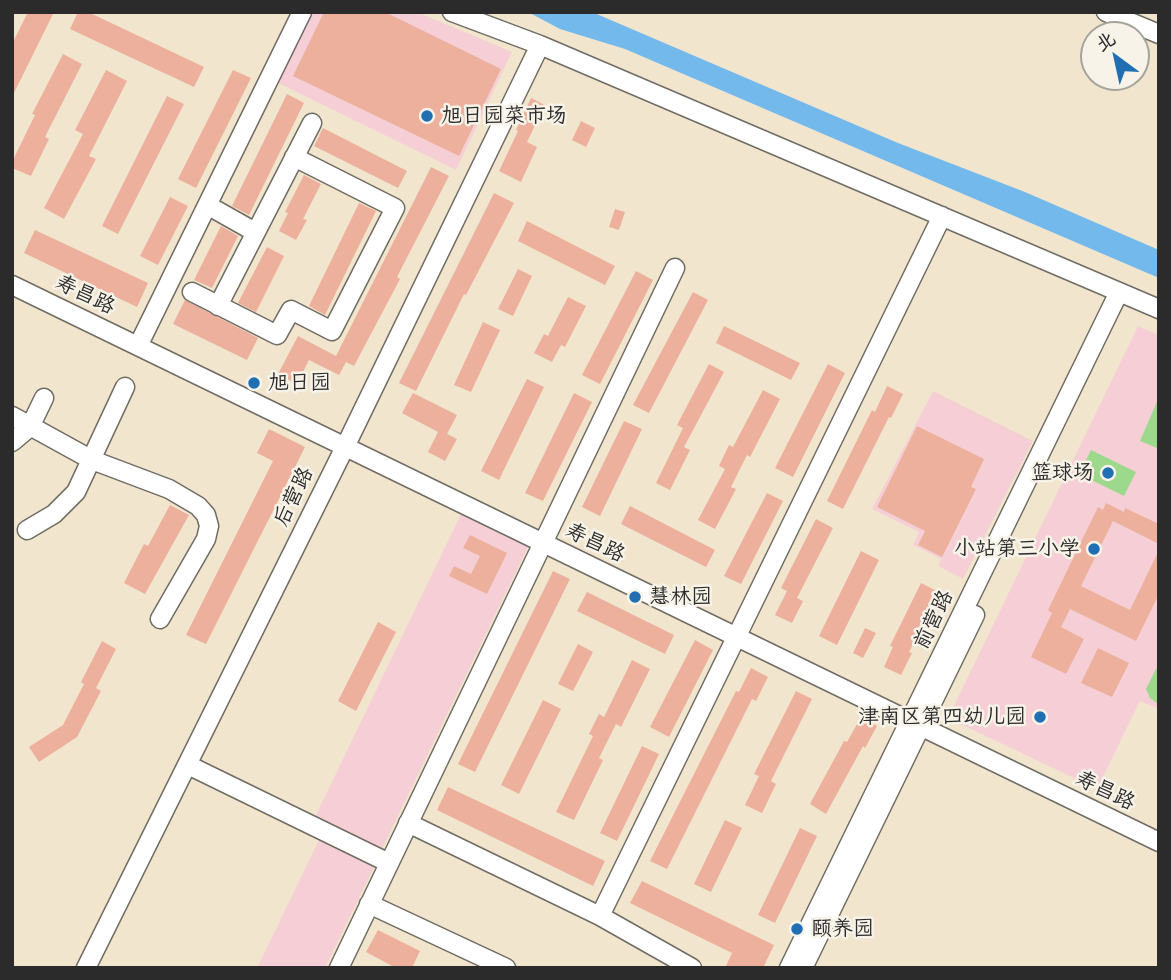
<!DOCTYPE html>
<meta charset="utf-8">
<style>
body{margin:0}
#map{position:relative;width:1171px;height:980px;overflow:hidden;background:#f1e6cd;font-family:"Playpen Sans","LXGW WenKai TC",sans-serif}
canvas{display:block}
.frame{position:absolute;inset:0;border:14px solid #2b2b2b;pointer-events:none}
.north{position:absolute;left:1080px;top:21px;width:70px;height:70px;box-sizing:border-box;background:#f7f3e8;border:2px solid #a5a39c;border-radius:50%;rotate:327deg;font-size:19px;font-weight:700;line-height:28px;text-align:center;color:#2b2b2b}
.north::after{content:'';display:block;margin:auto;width:24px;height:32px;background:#1f6fb2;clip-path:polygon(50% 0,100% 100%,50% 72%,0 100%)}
</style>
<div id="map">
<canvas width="1171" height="980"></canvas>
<div class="frame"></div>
<div class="north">北</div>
</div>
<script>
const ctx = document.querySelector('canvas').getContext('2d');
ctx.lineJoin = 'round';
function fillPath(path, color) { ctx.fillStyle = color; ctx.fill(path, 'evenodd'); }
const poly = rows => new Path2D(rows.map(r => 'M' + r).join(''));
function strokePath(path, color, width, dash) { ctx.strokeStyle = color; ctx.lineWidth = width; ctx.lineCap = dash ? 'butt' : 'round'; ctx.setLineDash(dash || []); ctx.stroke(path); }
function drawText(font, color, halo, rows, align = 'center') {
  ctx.font = font + ' "Playpen Sans","LXGW WenKai TC",sans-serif'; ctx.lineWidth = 5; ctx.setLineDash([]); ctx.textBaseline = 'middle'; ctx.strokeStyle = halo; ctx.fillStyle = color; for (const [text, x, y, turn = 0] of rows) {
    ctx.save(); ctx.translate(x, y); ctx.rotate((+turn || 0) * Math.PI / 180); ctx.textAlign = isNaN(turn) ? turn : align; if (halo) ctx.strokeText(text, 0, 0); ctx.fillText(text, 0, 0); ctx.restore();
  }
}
fillPath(poly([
 [310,12,417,12,512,52,456,170,276,82],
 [1138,326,1159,335,1159,709,1140,701,1097,789,948,718],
 [933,391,1033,441,963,579,938,566,941,559,913,545,919,532,872,509],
 [461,514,528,547,382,849,315,817],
 [319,840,374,867,325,968,257,968]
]), '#f6cfd6');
fillPath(poly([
 [1159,397,1159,449,1140,441],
 [1091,450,1136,472,1124,496,1079,474],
 [1159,663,1159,705,1150,698,1146,689]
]), '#9dd98d');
fillPath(poly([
 [528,12,592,12,898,143,1025,192,1159,250,1159,278,625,49,560,29]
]), '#74b9eb');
fillPath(poly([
 [28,12,54,12,12,97,12,44],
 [78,12,88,12,204,67,194,87,70,29],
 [324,12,385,12,501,69,459,156,293,76],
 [63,54,82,64,45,137,49,139,31,176,12,168,12,162,35,115,32,114],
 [106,70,127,81,89,156,96,159,64,219,44,208,83,134,75,130],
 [233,70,251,78,196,188,178,179],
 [287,94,304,103,249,215,232,206],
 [167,96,184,104,118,234,102,226],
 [531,98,545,105,527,142,537,147,521,182,499,171,518,131,516,130],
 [581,121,595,128,586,147,572,140],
 [323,128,407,171,398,188,314,146],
 [431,167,449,176,397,277,400,279,354,366,346,362,339,375,309,360,297,384,278,374,298,336,336,356],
 [304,175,321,184,303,219,307,220,296,240,279,231,288,213,285,212],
 [494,193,514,203,466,295,464,294,416,391,399,383],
 [170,197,188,206,158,265,140,256],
 [359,203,376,211,325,315,309,306],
 [615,209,625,212,619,230,609,227],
 [527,221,615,266,605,285,518,241],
 [221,226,238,236,212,288,194,280],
 [35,230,148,283,137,307,24,253],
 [267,247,284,256,256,312,238,303],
 [518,269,532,276,513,316,498,309],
 [636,271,653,280,600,384,582,375],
 [693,292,708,300,649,413,633,405],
 [568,297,586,306,565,347,561,345,552,362,534,353,544,334,548,336],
 [185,300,258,338,247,360,173,324],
 [483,322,500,330,471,392,454,385],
 [724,326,800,363,791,380,716,343],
 [709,364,724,372,684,447,690,450,670,490,656,483,683,428,677,425],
 [828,364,845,373,793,477,775,468],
 [527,379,544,387,499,480,481,471],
 [887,386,903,394,891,418,889,417,843,509,827,501,872,410,875,412],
 [763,390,780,399,750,457,747,455,731,487,736,489,715,529,698,520,725,469,719,466,729,445,733,447],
 [413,393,457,415,447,434,457,439,445,461,428,452,438,432,402,413],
 [574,393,592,402,543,501,525,493],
 [624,421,642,429,600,516,582,507],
 [917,426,984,459,971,487,976,489,942,557,918,545,925,531,877,507],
 [269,429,305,447,206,644,186,635,273,461,257,453],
 [767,493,783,501,741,584,724,576],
 [1106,503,1124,512,1125,508,1159,524,1159,544,1113,521,1081,586,1130,610,1159,550,1159,594,1136,641,1070,609,1061,627,1084,639,1066,674,1031,657,1052,613,1048,610,1098,507,1103,510],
 [170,505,189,515,145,594,124,583,144,544,148,546],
 [630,506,715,550,706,567,621,524],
 [816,519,833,528,797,598,803,601,792,623,775,615,787,591,781,588],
 [470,535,507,553,487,594,449,576,454,566,471,574,480,556,463,548],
 [861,551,879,560,837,645,819,636],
 [553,571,570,579,475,772,458,764],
 [921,583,939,592,909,652,912,653,901,675,884,667,893,647,890,646],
 [587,592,674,635,665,654,577,611],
 [378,622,396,632,356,711,338,701],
 [865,628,876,633,863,658,853,653],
 [695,640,713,650,669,737,650,727],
 [102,641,116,649,96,688,101,691,77,737,39,762,29,747,63,725,84,684,81,682],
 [578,644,593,652,573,691,558,684],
 [1098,648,1129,663,1112,697,1081,683],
 [632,660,650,669,621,727,616,724,599,758,603,760,574,820,556,812,593,736,589,734,599,714,604,717],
 [751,668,768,677,756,701,752,699,667,869,650,861,736,691,739,692],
 [796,691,812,699,771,781,776,784,762,813,745,805,759,776,754,774],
 [543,700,561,709,519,794,501,785],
 [861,717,877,726,865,748,863,746,826,814,810,804,844,741,847,742],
 [642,746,659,754,617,841,600,833],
 [448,787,605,861,593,886,437,810],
 [725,820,742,828,711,892,694,884],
 [800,828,817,836,775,923,758,915],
 [642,881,774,945,763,968,725,968,732,953,630,903],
 [378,930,420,951,412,968,396,968,366,952]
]), '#ecb09d');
const minor = poly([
 [452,12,540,45,1159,309],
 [1106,12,1159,34],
 [216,210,255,232],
 [12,285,1159,842],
 [192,292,277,335,291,310,332,331,395,208,294,157],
 [218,306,312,123],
 [138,346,302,12],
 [12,416,92,460,169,489,198,506,206,515,209,526,206,539,160,619],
 [12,442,30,427,44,398],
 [27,530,54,514,76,492,125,387],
 [188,765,389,863],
 [408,823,600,916,692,968],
 [369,904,506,968],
 [600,916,942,216],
 [86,968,345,447,540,45],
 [339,968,675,268],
 [789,968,1119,292],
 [803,968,975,615]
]);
strokePath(minor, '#706c64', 21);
strokePath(minor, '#fff', 18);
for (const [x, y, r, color] of [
 [427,116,7,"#1f6fb2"],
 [254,383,7,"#1f6fb2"],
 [1108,473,7,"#1f6fb2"],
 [1094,549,7,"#1f6fb2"],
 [635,597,7,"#1f6fb2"],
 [1040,717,7,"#1f6fb2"],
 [797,929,7,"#1f6fb2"]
]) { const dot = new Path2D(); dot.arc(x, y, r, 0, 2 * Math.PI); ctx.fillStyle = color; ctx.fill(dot); strokePath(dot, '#f7f3e8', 2.5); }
drawText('21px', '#2b2b2b', '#f7f3e8', [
 ["旭日园菜市场",441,116],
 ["旭日园",268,383],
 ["篮球场",1094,473,"right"],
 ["小站第三小学",1080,549,"right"],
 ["慧林园",649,597],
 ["津南区第四幼儿园",1026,717,"right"],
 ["颐养园",811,929]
], 'left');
drawText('21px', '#2b2b2b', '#f7f3e8', [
 ["寿昌路",85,295,26],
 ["后营路",294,497,-64],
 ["寿昌路",595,543,26],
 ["前营路",934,620,-64],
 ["寿昌路",1105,791,26]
]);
</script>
